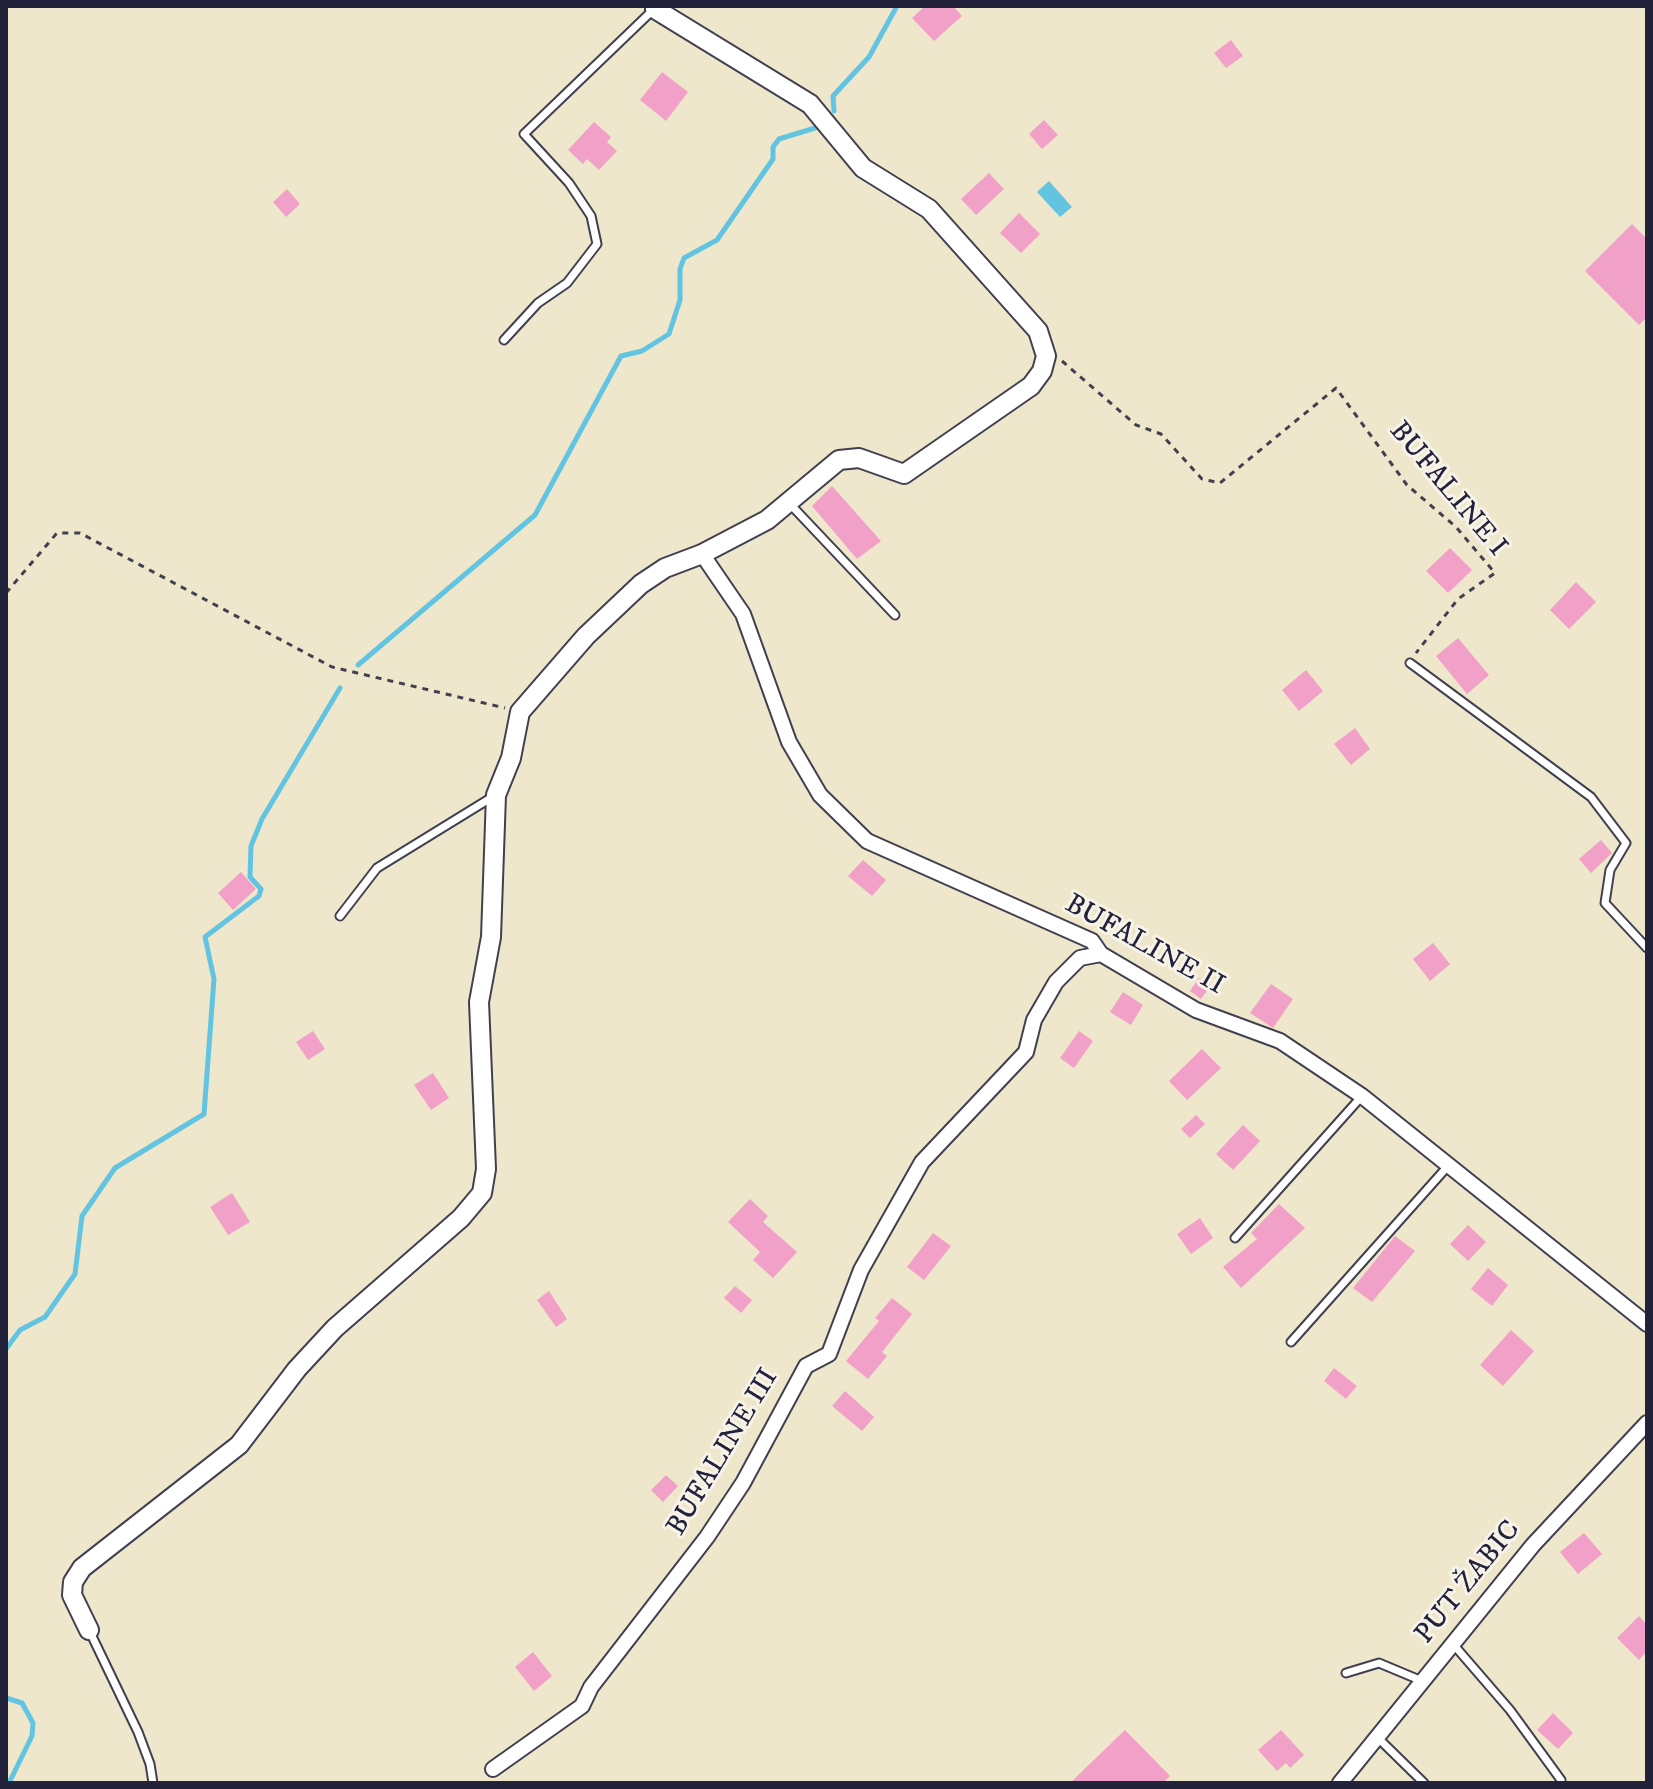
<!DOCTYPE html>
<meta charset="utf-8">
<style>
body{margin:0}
#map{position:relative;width:1653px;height:1789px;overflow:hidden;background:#efe7cc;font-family:"IM FELL DW Pica",serif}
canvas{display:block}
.frame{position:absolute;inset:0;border:8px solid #22223b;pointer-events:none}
</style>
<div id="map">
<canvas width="1653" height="1789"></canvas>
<div class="frame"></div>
</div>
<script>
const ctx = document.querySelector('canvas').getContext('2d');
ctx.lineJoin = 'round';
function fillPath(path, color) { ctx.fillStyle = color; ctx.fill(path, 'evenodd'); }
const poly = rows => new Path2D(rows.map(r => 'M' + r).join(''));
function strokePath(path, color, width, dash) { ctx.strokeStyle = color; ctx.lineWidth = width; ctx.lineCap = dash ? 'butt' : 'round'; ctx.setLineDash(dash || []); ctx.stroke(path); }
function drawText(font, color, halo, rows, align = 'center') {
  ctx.font = font + ' "IM FELL DW Pica",serif'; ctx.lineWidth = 6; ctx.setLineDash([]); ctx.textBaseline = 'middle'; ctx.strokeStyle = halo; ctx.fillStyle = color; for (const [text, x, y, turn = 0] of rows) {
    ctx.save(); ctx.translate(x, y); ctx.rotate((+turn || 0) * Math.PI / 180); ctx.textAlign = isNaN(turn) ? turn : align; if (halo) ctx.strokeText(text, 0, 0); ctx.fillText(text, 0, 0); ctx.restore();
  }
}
fillPath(poly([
 [1049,181,1072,207,1060,217,1037,192]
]), '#63c4e1');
strokePath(poly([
 [834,111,833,96,869,57,897,6],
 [358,665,535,515,621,356,642,351,669,334,680,300,680,269,684,258,717,240,773,159,773,147,779,139,815,128],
 [6,1349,20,1330,45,1317,75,1274,82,1216,115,1168,204,1114,214,979,205,937,259,896,261,889,250,877,251,846,262,819,340,688],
 [6,1698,22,1703,33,1723,32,1736,9,1783]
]), '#63c4e1', 5);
fillPath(poly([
 [925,6,953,6,962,16,934,41,912,18],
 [1231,40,1243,56,1226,68,1214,53],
 [662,72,688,92,666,121,640,100],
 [1044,120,1058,135,1042,149,1029,134],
 [594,122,611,137,607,142,617,151,599,170,587,159,583,164,568,150],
 [989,173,1004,189,976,215,961,199],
 [287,189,300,204,286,217,273,202],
 [1019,213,1040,234,1021,253,1000,233],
 [1632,224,1647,239,1647,317,1639,325,1585,271],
 [832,486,881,541,857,559,812,506],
 [1450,548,1472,570,1448,593,1426,571],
 [1576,582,1596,602,1569,629,1550,610],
 [1458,638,1489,675,1467,694,1436,656],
 [1306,670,1323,691,1299,711,1282,690],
 [1355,728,1370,749,1351,765,1334,744],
 [1601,840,1612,853,1591,873,1579,859],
 [863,860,886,880,872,896,848,876],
 [241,872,256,889,233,910,218,893],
 [1433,943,1450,964,1430,981,1413,959],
 [1199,978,1211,985,1201,999,1190,991],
 [1271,984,1293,999,1273,1028,1250,1013],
 [1123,992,1143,1005,1131,1025,1110,1012],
 [313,1031,325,1049,308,1060,296,1042],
 [1079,1031,1093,1041,1074,1068,1060,1058],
 [1202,1049,1221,1068,1187,1100,1169,1081],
 [433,1073,449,1098,431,1110,414,1085],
 [1196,1115,1205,1124,1190,1138,1181,1129],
 [1243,1125,1260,1141,1233,1170,1216,1154],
 [232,1193,250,1222,228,1235,210,1207],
 [750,1199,768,1216,763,1222,797,1252,773,1278,753,1260,760,1252,728,1222],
 [1279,1204,1305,1228,1241,1288,1223,1267,1257,1239,1251,1233],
 [1200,1218,1213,1238,1191,1254,1177,1234],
 [1468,1225,1486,1242,1468,1261,1450,1244],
 [933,1233,951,1246,924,1280,907,1267],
 [1395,1236,1415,1251,1372,1302,1353,1288],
 [1488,1268,1508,1285,1492,1306,1471,1289],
 [735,1286,752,1300,741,1313,724,1298],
 [549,1291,567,1319,556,1327,537,1300],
 [892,1298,912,1314,882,1352,887,1356,868,1379,846,1361,879,1321,875,1318],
 [1511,1330,1534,1351,1503,1386,1480,1365],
 [1334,1368,1357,1386,1346,1399,1324,1381],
 [845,1391,874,1417,862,1431,832,1406],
 [666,1475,678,1486,663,1502,651,1490],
 [1584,1533,1602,1554,1578,1574,1560,1552],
 [1639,1616,1647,1625,1647,1651,1639,1660,1617,1638],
 [533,1652,552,1676,534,1691,515,1667],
 [1553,1713,1573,1733,1558,1749,1537,1730],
 [1125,1730,1170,1776,1163,1783,1070,1783],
 [1281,1730,1304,1755,1290,1768,1286,1763,1277,1771,1258,1750]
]), '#f1a0c8');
const service = poly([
 [504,340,538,303,567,283,597,244,591,216,569,183,524,134,653,10],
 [790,504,895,615],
 [1410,663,1591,797,1626,843,1610,870,1605,903,1647,948],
 [340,916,377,868,494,796],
 [1235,1238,1362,1096],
 [1291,1342,1448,1166],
 [90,1632,138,1732,150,1764,153,1783],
 [1453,1644,1510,1710,1561,1780],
 [1346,1673,1379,1663,1422,1681],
 [1377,1737,1424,1783]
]);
const minor = poly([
 [702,554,743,614,789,742,820,795,867,841,1092,941,1101,954,1196,1010,1280,1041,1362,1096,1647,1324],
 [493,1769,582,1706,591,1687,707,1537,743,1483,806,1366,829,1354,861,1270,922,1162,1026,1052,1034,1020,1056,982,1080,958,1101,954],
 [1340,1783,1533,1545,1647,1423]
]);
const tertiary = poly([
 [89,1630,72,1595,73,1582,82,1568,239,1445,297,1369,335,1328,461,1218,482,1193,486,1169,479,1002,491,937,496,795,511,758,520,712,586,636,641,584,665,568,702,554,767,520,839,460,859,458,904,474,1031,386,1042,371,1046,356,1038,331,929,209,863,168,810,104,655,9,657,6]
]);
strokePath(service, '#414051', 11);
strokePath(minor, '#414051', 18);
strokePath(tertiary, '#414051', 22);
strokePath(poly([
 [1062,361,1136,425,1161,434,1202,479,1220,483,1336,388,1407,485,1456,527,1495,573,1458,599,1416,653],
 [6,593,57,533,80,533,332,667,505,708]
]), '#414051', 3, [6, 6]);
strokePath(service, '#fff', 7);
strokePath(minor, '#fff', 14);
strokePath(tertiary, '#fff', 18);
drawText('28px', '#22223b', '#f7f3e8', [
 ["BUFALINE I",1447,490,50],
 ["BUFALINE II",1144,946,29],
 ["BUFALINE III",724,1453,-59],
 ["PUT ŽABIC",1469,1583,-51]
]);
</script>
